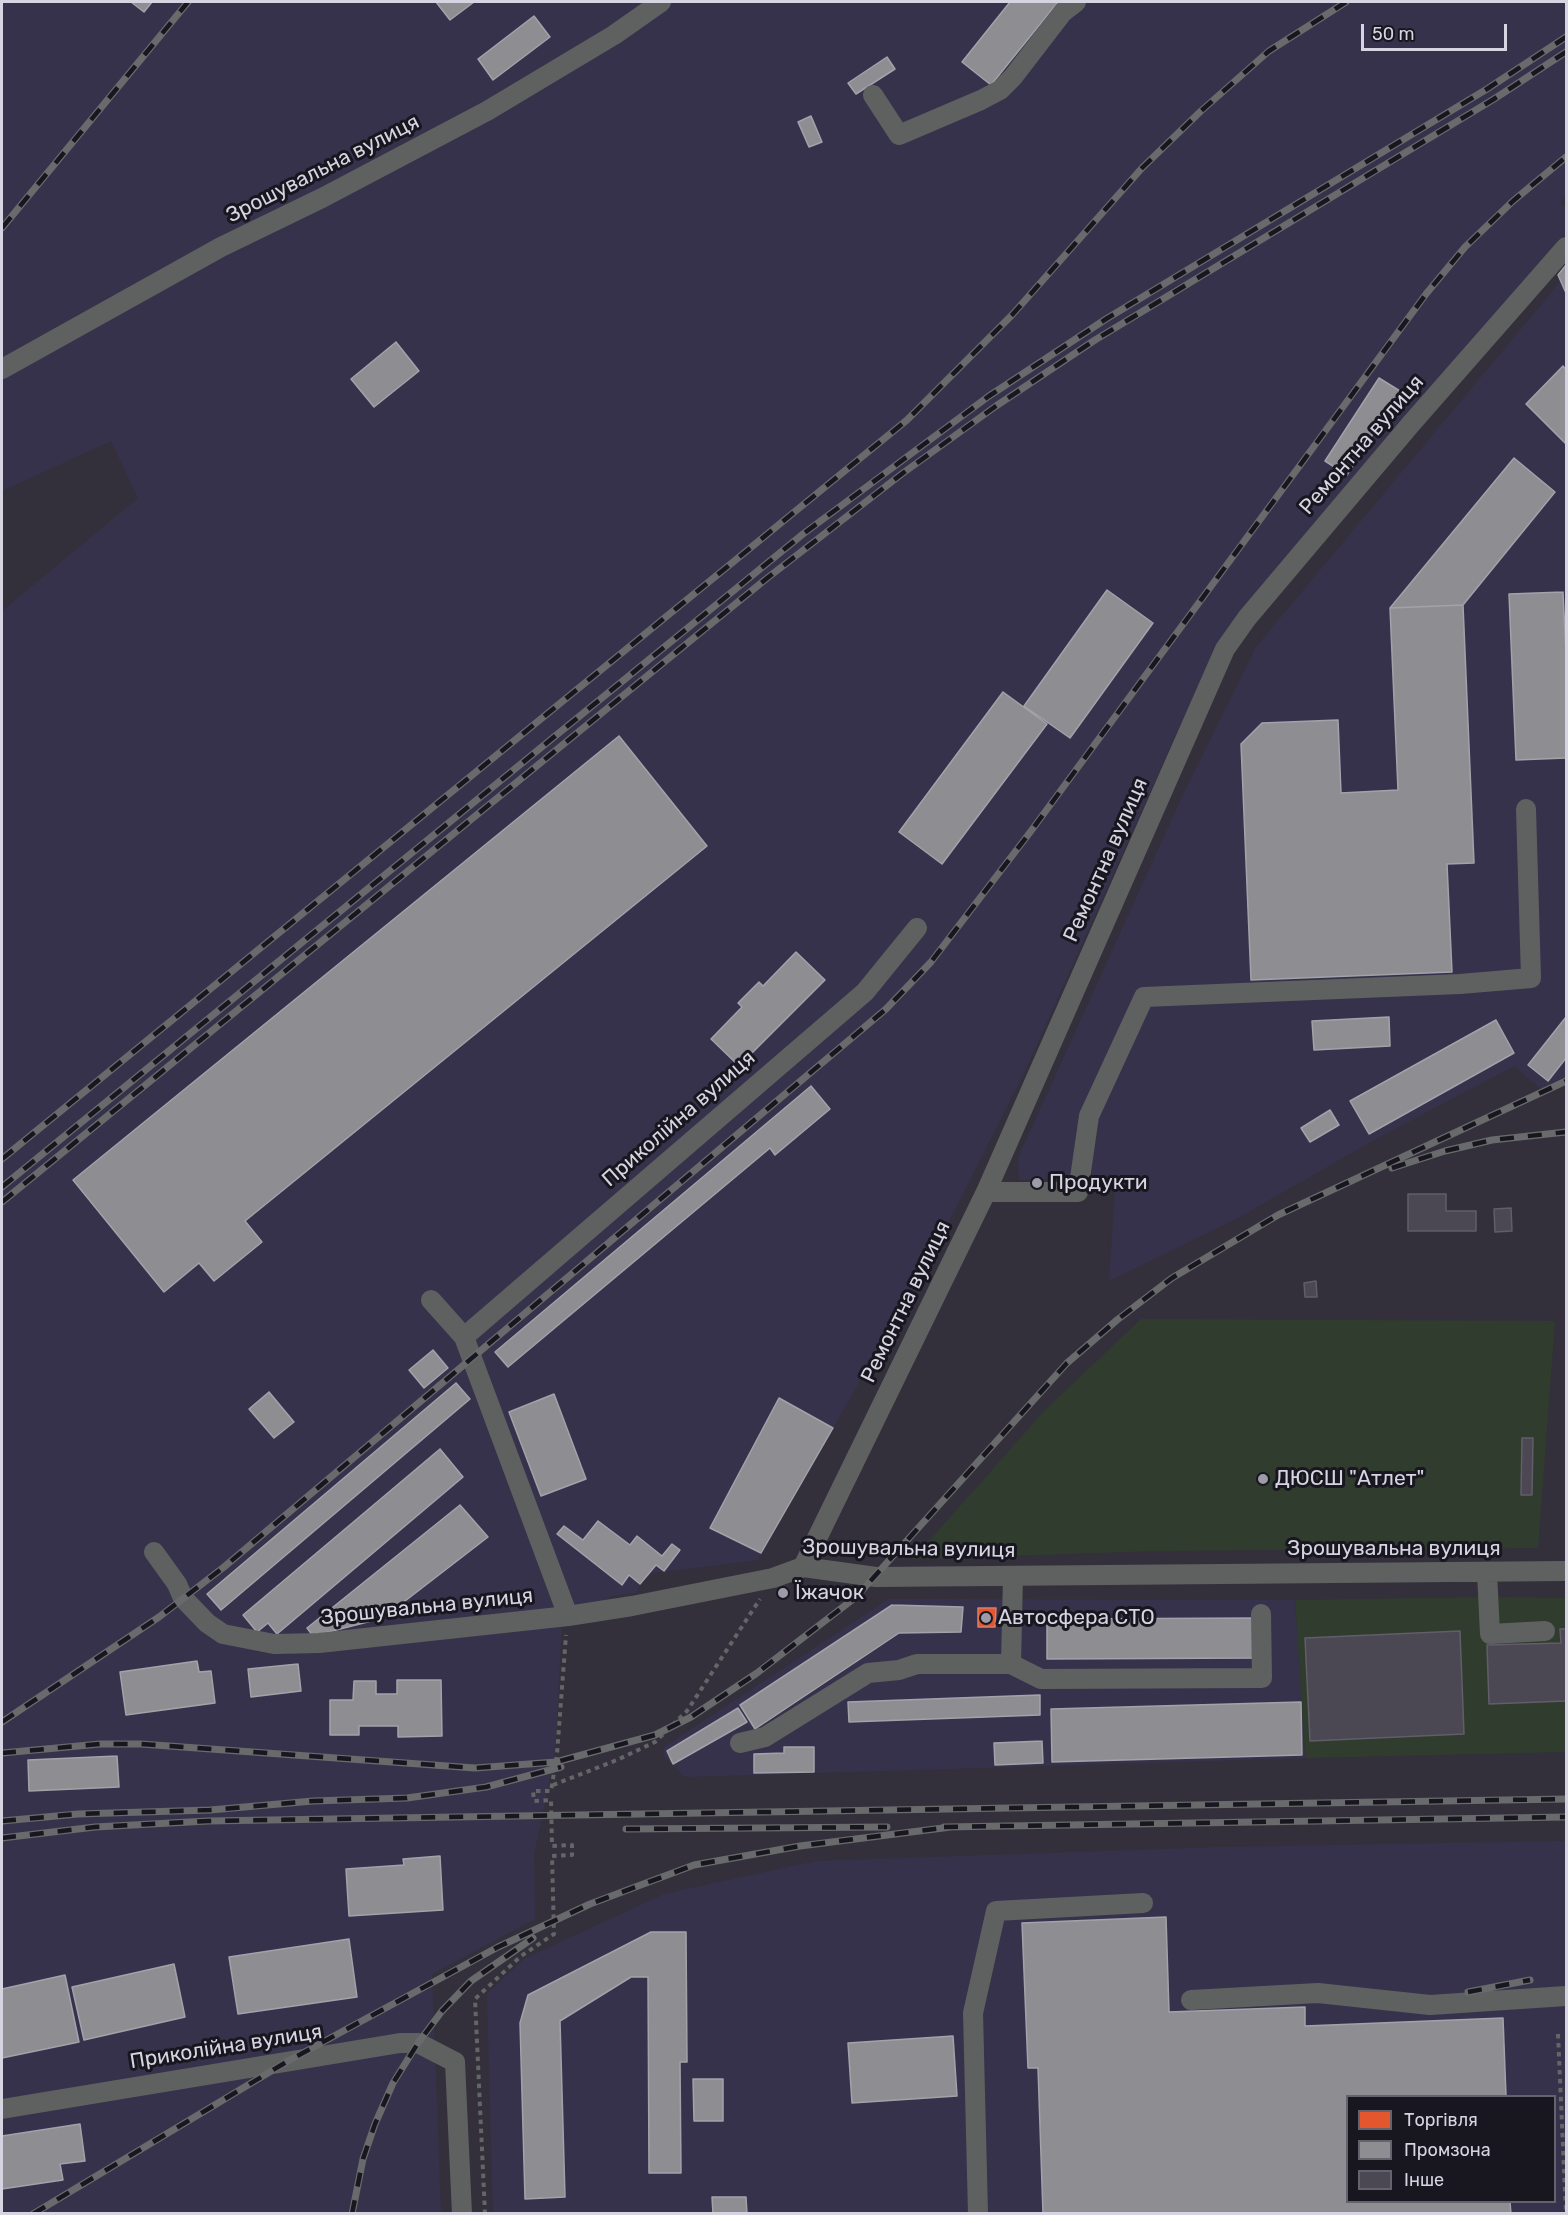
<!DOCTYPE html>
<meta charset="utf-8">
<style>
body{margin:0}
#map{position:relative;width:1568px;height:2215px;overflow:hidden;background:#33303c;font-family:Rubik,sans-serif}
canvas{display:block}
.frame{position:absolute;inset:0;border:3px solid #d7d4e2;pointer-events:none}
.legend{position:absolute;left:1346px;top:2095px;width:210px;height:108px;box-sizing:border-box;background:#18161f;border:2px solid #64626d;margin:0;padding:8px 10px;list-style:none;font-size:18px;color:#d7d4e2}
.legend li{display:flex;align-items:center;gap:12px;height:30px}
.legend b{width:30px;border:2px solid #64626d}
.scale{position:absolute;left:1361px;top:24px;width:146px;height:27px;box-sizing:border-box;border:3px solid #d7d4e2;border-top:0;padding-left:8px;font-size:18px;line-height:21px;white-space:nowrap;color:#d7d4e2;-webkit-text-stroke:4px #18161f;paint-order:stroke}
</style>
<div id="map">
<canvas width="1568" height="2215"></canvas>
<div class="frame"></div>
<ul class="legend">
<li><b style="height:16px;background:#e4572e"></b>Торгівля</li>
<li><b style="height:16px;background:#8d8d92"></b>Промзона</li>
<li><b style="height:16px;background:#4b4853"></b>Інше</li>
</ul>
<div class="scale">50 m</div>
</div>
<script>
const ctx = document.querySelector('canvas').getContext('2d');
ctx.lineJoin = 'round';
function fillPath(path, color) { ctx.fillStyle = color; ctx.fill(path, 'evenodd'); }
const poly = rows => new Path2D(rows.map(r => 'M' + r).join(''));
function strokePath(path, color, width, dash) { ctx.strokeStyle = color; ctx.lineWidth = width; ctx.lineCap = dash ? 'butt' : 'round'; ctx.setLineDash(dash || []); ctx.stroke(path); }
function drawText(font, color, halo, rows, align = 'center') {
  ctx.font = font + ' Rubik,sans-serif'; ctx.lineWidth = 6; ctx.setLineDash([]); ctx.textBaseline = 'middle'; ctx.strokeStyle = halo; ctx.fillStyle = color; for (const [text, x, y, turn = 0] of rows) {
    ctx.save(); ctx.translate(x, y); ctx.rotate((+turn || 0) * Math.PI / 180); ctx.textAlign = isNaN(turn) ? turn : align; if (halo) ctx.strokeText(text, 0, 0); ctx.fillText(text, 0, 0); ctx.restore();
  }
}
fillPath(poly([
 [2,2,1566,2,1566,194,1561,203,1566,209,1566,233,1228,627,1176,734,1026,1069,935,1249,758,1560,645,1574,636,1593,612,1596,562,1627,555,1753,534,1855,535,1919,432,1974,441,2213,2,2213,2,611,138,498,111,441,2,491],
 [1566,275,1566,1076,1541,1089,1514,1066,1374,1140,1238,1218,1109,1281,1116,1179,1019,1180,1018,1158,1181,799,1256,647],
 [889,1599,1295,1600,1305,1758,685,1777,664,1756,664,1747],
 [1566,1841,1566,2213,493,2213,487,1994,524,1959,664,1894,816,1861,1222,1847],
 [1348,2096,1554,2096,1554,2202,1348,2202]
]), '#37324b');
fillPath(poly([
 [1141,1319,1555,1321,1538,1548,1157,1551,913,1559,1045,1410],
 [1490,1597,1566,1598,1566,1752,1305,1758,1295,1600]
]), '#303c2e');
const shops = poly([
 [978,1608,996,1608,995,1627,978,1627,978,1608]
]);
fillPath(shops, '#e4572e');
strokePath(shops, '#e07c64', 1.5);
const industry = poly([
 [131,2,152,2,144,12,131,2],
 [436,2,474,2,450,20,436,2],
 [1010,2,1058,2,991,85,962,62,1010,2],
 [534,16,550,37,493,80,478,59,534,16],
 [887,57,895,69,856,94,848,83,887,57],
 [811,116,822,142,809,147,798,122,811,116],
 [1566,265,1566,293,1558,275,1566,265],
 [396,342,419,371,374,407,351,379,396,342],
 [1563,366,1566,370,1566,444,1526,404,1563,366],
 [1379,378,1400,391,1347,475,1325,461,1379,378],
 [1514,458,1555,492,1463,605,1390,608,1514,458],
 [1107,590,1153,623,1070,738,1024,706,1107,590],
 [1563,592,1566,653,1566,758,1516,760,1509,594,1563,592],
 [1463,605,1474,863,1447,864,1452,972,1251,980,1241,744,1262,723,1338,720,1341,793,1398,790,1390,608,1463,605],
 [1003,692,1047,724,942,864,899,832,1003,692],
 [619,736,707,846,245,1221,262,1242,214,1281,199,1263,164,1292,73,1180,619,736],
 [796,952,825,980,739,1066,711,1039,742,1007,738,1003,759,982,763,986,796,952],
 [1389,1017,1390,1046,1314,1050,1312,1021,1389,1017],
 [1566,1017,1566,1058,1548,1081,1528,1065,1566,1017],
 [1496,1020,1514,1053,1369,1134,1350,1101,1496,1020],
 [811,1086,830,1109,775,1155,770,1148,508,1367,495,1352,811,1086],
 [1330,1110,1339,1125,1310,1142,1301,1128,1330,1110],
 [433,1350,448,1368,424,1388,409,1370,433,1350],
 [456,1383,470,1399,221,1610,207,1594,456,1383],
 [269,1392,294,1422,274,1438,249,1409,269,1392],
 [554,1394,586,1479,541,1496,509,1412,554,1394],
 [779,1398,833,1428,761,1553,710,1528,779,1398],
 [440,1449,463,1477,277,1634,268,1623,257,1632,243,1615,440,1449],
 [460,1505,488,1537,383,1618,313,1636,307,1628,460,1505],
 [598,1521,630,1545,637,1536,662,1556,672,1544,680,1550,664,1571,656,1565,640,1584,629,1575,622,1585,557,1534,564,1526,583,1540,598,1521],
 [892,1605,963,1607,961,1632,899,1633,755,1729,740,1705,892,1605],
 [1257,1618,1257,1658,1047,1659,1047,1619,1257,1618],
 [197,1661,199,1672,211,1671,215,1703,126,1715,120,1672,197,1661],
 [298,1664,301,1691,251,1697,248,1669,298,1664],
 [397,1680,441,1680,442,1736,398,1737,398,1726,359,1726,359,1735,330,1735,330,1700,353,1700,354,1681,376,1681,376,1694,397,1694,397,1680],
 [1040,1695,1040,1715,849,1722,848,1702,1040,1695],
 [1301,1702,1302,1755,1052,1762,1051,1709,1301,1702],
 [738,1708,747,1722,673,1764,667,1751,738,1708],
 [1042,1741,1043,1763,995,1765,994,1743,1042,1741],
 [784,1747,814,1747,814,1772,754,1773,754,1754,784,1753,784,1747],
 [117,1756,119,1787,29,1791,28,1760,117,1756],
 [440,1856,443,1910,349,1916,346,1869,404,1865,403,1859,440,1856],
 [1166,1917,1169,2012,1305,2007,1305,2026,1503,2018,1506,2096,1348,2096,1348,2202,1510,2202,1511,2214,1043,2214,1038,2068,1028,2068,1022,1923,1166,1917],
 [651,1932,686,1932,687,2062,680,2062,681,2173,649,2173,648,1977,631,1977,560,2021,565,2197,525,2199,520,2023,528,1995,651,1932],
 [349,1939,357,1997,238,2014,229,1957,349,1939],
 [174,1964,185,2017,84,2040,72,1987,174,1964],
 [65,1975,79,2042,2,2058,2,1989,65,1975],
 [953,2036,957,2096,852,2103,848,2043,953,2036],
 [693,2079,723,2079,723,2121,694,2121,693,2079],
 [80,2124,85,2161,60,2164,63,2180,2,2189,2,2136,80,2124],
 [712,2197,746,2197,747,2214,713,2214,712,2197]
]);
fillPath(industry, '#8d8d92');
strokePath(industry, '#a3a2aa', 1.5);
const building = poly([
 [1408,1194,1446,1194,1446,1211,1476,1211,1476,1231,1408,1231,1408,1194],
 [1511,1208,1512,1231,1495,1232,1494,1209,1511,1208],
 [1316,1281,1317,1297,1305,1297,1304,1283,1316,1281],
 [1522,1438,1533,1438,1532,1495,1521,1495,1522,1438],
 [1560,1629,1566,1629,1566,1701,1489,1704,1487,1645,1561,1643,1560,1629],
 [1460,1631,1464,1734,1310,1741,1305,1638,1460,1631]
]);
fillPath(building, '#4b4853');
strokePath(building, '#615e69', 1.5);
strokePath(poly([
 [553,1785,617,1760,655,1742,687,1711,760,1599],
 [1558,2034,1566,2214],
 [485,2214,475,1999,521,1956,554,1934,552,1856,572,1855,572,1845,552,1846,551,1800,534,1801,533,1791,551,1791,557,1754,566,1635]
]), '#636566', 4, [4.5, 4.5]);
strokePath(poly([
 [873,95,899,135,981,100,1000,90,1013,77,1063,12,1076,2],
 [2,369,221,247,322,198,487,111,614,35,661,2],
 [986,1192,1078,1192,1089,1116,1144,997,1460,984,1531,978,1526,809],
 [431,1300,464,1337,568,1616],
 [464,1337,865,992,917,928],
 [154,1552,177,1584,183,1598,207,1623,223,1634,274,1644,319,1643,568,1616,632,1606,773,1578,803,1567,876,1577,1566,1571],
 [803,1567,986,1192,1225,649,1247,618,1410,425,1566,247],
 [1487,1572,1490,1634,1545,1631],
 [1011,1664,1041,1679,1262,1678,1261,1614],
 [740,1743,765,1737,868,1673,899,1670,917,1664,1011,1664,1013,1576],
 [1191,2000,1318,1993,1430,2005,1566,1996],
 [2,2109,400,2043,418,2043,455,2062,462,2214],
 [978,2214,973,2013,996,1911,1143,1903]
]), '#5f6161', 20);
const rail = poly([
 [2,228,188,2],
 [2,1159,907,420,1012,315,1142,168,1201,111,1269,51,1346,2],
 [1392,1168,1445,1151,1492,1140,1566,1132],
 [2,1187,803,534,989,396,1106,319,1487,89,1566,37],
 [2,1202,766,579,903,473,996,406,1095,340,1494,99,1566,52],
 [2,1722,159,1617,224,1567,886,1009,931,962,1031,831,1426,294,1465,247,1513,201,1566,157],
 [2,1753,100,1744,141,1744,475,1768,556,1762,655,1735,691,1717,757,1673,856,1597,1067,1363,1117,1320,1172,1278,1278,1215,1566,1081],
 [2,1821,78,1814,210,1810,313,1801,407,1798,486,1787,561,1767],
 [944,1827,1566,1817],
 [626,1829,887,1827],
 [2,1838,95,1827,208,1821,1566,1799],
 [1468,1992,1530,1980],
 [33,2214,288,2061,498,1947,590,1904,694,1865,800,1846,951,1827],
 [352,2214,363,2159,375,2124,393,2083,418,2043,442,2011,471,1981,533,1938]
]);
strokePath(rail, '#696a6c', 7);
strokePath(rail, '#18161f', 4.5, [14]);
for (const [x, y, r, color] of [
 [1037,1183,6,"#9e9ba8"],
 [1263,1479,6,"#9e9ba8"],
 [783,1593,6,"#9e9ba8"],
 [986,1618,6,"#9e9ba8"]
]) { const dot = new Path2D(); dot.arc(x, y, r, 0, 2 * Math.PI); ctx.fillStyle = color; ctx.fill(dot); strokePath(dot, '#18161f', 2); }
drawText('21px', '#d7d4e2', '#18161f', [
 ["Зрошувальна вулиця",323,169,-27],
 ["Ремонтна вулиця",1362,445,-49],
 ["Ремонтна вулиця",1106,860,-66],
 ["Приколійна вулиця",679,1119,-41],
 ["Ремонтна вулиця",906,1302,-64],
 ["Зрошувальна вулиця",909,1549,1],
 ["Зрошувальна вулиця",1394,1549],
 ["Зрошувальна вулиця",427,1607,-6],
 ["Приколійна вулиця",226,2047,-9]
]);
drawText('21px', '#d7d4e2', '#18161f', [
 ["Продукти",1049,1183],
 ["ДЮСШ \"Атлет\"",1275,1479],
 ["Їжачок",795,1593],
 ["Автосфера СТО",998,1618]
], 'left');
</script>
